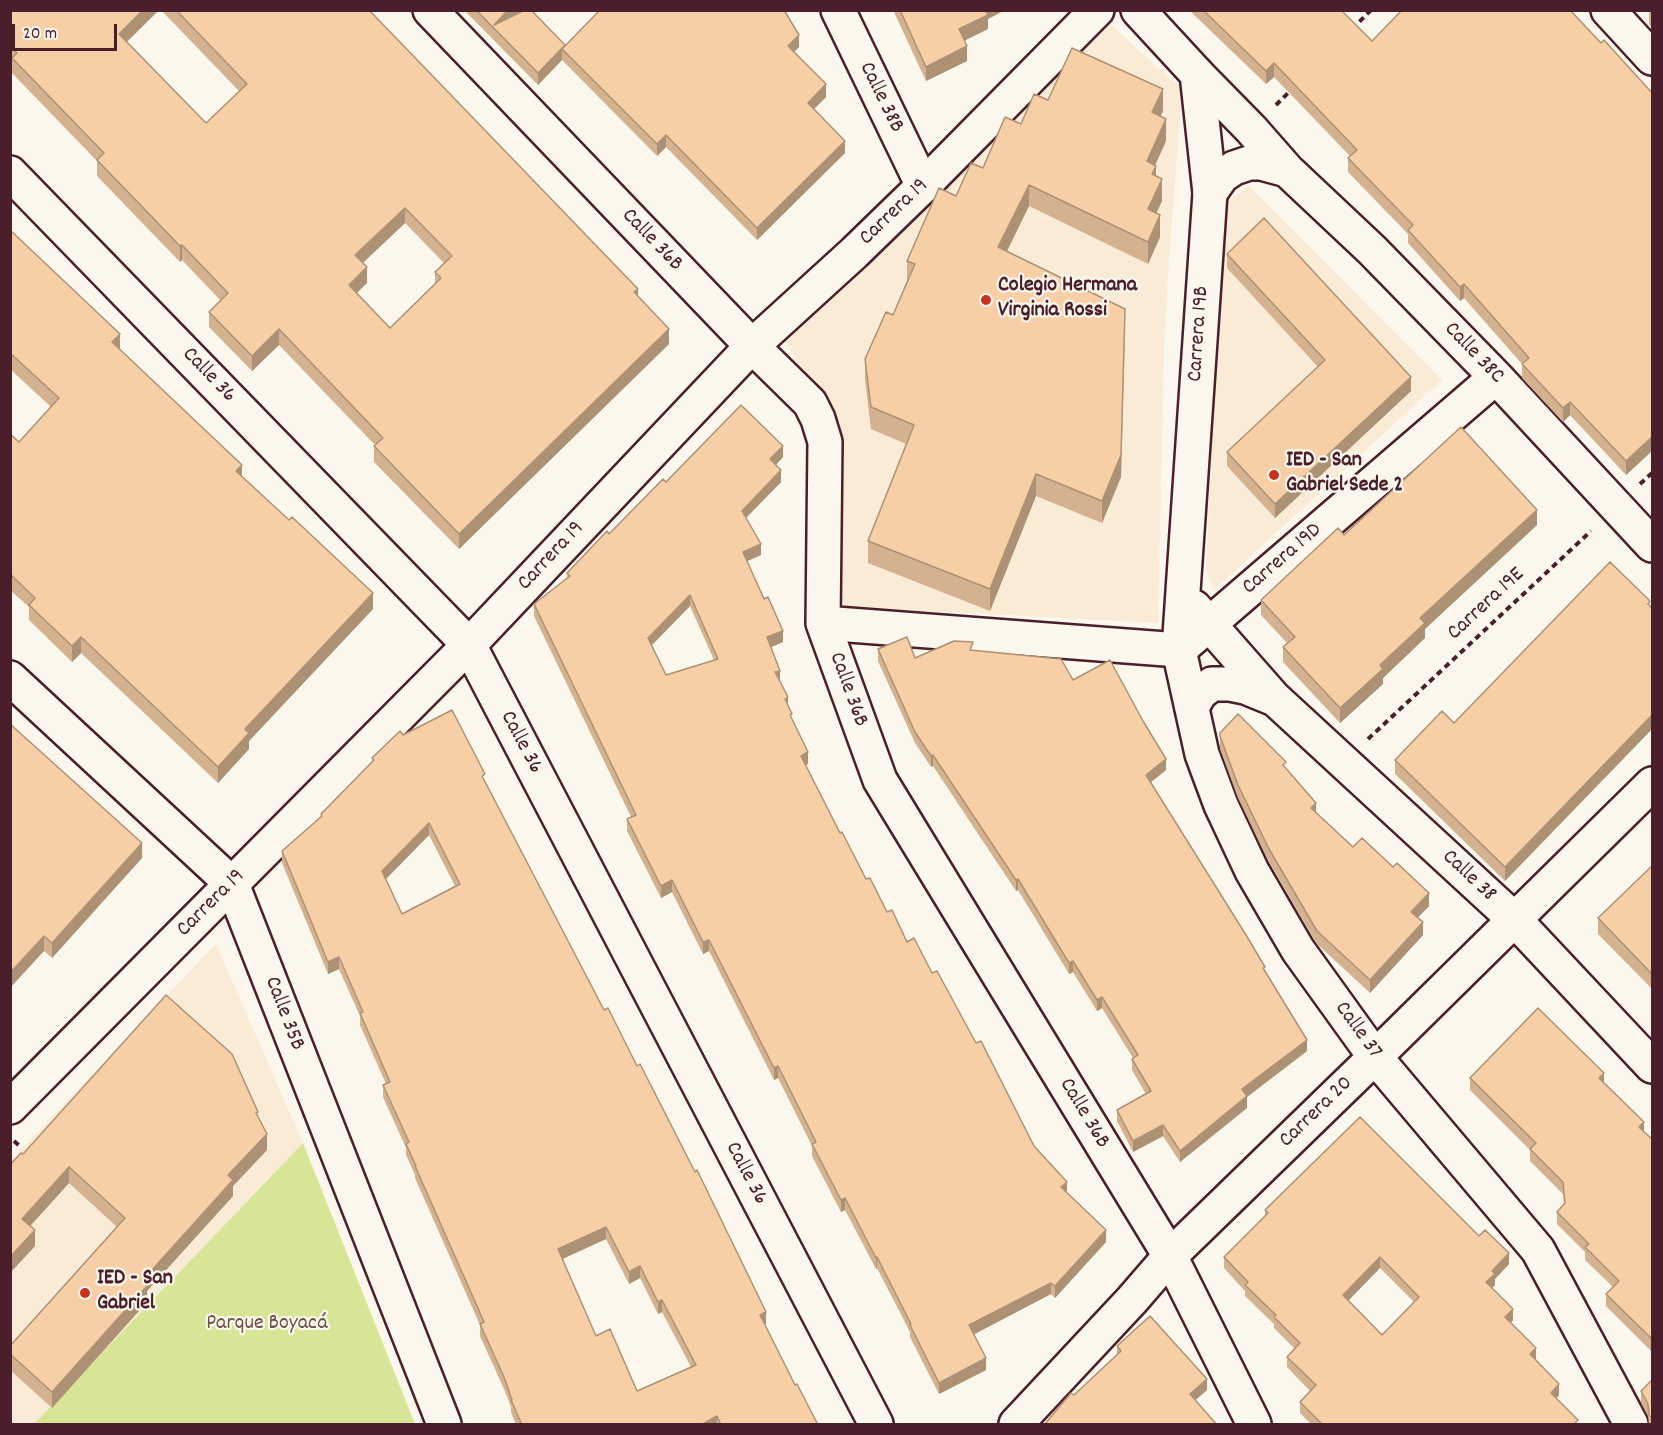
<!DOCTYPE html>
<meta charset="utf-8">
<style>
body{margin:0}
#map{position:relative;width:1663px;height:1435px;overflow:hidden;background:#fbf7ec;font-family:Dekko,sans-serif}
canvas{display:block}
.frame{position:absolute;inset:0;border:12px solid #4a1f2b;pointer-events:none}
.scale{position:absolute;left:12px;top:24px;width:105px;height:27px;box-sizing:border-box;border:3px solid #4a1f2b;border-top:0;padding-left:8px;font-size:18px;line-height:21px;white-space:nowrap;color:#4a1f2b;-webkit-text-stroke:4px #fbf7ec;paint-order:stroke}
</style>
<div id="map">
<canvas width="1663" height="1435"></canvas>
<div class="frame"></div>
<div class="scale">20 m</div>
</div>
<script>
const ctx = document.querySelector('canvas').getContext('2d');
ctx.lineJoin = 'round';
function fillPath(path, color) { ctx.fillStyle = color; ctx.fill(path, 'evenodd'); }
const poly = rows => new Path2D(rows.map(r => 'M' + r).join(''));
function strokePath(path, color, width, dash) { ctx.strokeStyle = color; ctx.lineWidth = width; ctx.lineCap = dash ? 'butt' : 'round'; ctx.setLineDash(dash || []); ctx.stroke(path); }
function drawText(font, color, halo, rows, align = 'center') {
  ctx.font = font + ' Dekko,sans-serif'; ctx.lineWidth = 4.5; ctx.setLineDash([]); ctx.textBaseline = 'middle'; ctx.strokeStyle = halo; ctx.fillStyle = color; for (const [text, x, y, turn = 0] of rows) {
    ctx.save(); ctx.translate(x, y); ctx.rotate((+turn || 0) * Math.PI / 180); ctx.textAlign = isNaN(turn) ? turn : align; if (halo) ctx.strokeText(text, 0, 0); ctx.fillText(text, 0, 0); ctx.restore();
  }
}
fillPath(poly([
 [1100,15,1182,89,1168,273,1164,346,1158,623,847,607,830,589,810,387,778,326],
 [1249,186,1442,380,1214,590,1206,571,1223,204],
 [216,944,303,1143,34,1424,11,1424,10,1161]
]), '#faebd7');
fillPath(poly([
 [303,1143,415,1424,34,1424]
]), '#d8e496');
const street = poly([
 [430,10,752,346,810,403,818,419,825,442,823,623,880,780,1170,1256,1254,1424],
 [838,10,923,186],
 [1608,10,1652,58],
 [1197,74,1251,129,1287,170,1372,250,1496,377,1652,545],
 [10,173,469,645,876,1424],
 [1210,193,1222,176,1234,168,1249,163,1261,163,1287,170],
 [1194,607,1274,698,1515,920,1652,1066],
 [823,623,1179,650,1496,377],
 [10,678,232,884,444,1424],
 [1192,707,1200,693,1212,684,1230,684,1245,687,1272,698]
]);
const secondary = poly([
 [1138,10,1197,74,1210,193,1179,650,1202,754,1221,805,1252,871,1298,950,1375,1057,1538,1250,1631,1424],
 [10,1107,469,645,752,346,854,253,923,186,1097,10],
 [1016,1424,1132,1300,1170,1256,1375,1057,1652,784]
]);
strokePath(street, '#4a1f2b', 38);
strokePath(secondary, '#4a1f2b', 38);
strokePath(poly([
 [1352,29,1371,10],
 [1276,105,1292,89],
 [1640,484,1652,473],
 [1368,739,1591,531],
 [14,1141,22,1148]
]), '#4a1f2b', 4, [6, 4.5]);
strokePath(street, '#fbf7ec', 33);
strokePath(secondary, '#fbf7ec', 33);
fillPath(poly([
 [10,10,159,10,127,42,206,123,239,91,161,10,369,10,638,297,669,344,459,549,374,462,374,446,375,445,279,345,252,371,209,327,209,312,221,301,182,260,180,262,97,176,97,161,12,73,12,64,10,63],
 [405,223,444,263,435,272,435,284,390,328,356,293,367,283,363,263],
 [464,10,520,10,516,15,565,45,799,47,794,52,826,97,814,109,845,153,757,240,666,147,657,156,562,60,538,85],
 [893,10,1005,10,988,19,988,29,964,41,967,61,926,81],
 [1189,10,1341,10,1372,41,1601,43,1653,94,1653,450,1626,475,1570,415,1563,422,1522,378,1522,364,1464,298,1460,301,1408,243,1408,234,1348,172,1348,158,1350,156,1274,77,1266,84],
 [1653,10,1653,28,1649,25,1649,11],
 [1048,100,1163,111,1160,116,1166,141,1155,165,1156,176,1162,201,1156,213,1160,237,1148,264,1029,206,1007,251,1125,331,1121,477,1102,523,1036,496,990,611,868,563,868,541,906,444,871,429,865,380,865,359,893,315,907,281,907,261,956,196,983,168,1021,124],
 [10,230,119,349,242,476,373,609,249,741,249,749,218,783,81,653,72,662,29,620,29,607,10,590,10,434,19,442,51,407,10,369],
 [1227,254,1411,391,1275,518,1227,466,1227,452,1318,367,1227,268],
 [783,457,776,465,781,482,746,518,761,555,747,561,783,642,771,647,780,681,792,720,808,764,806,765,840,833,866,879,887,912,907,942,932,973,976,1043,1034,1146,1067,1192,1106,1242,1055,1298,1051,1294,974,1334,986,1370,939,1394,910,1337,910,1332,877,1268,876,1269,845,1210,841,1212,812,1156,812,1146,778,1078,774,1080,709,951,703,954,672,892,661,898,627,831,627,819,631,817,534,616,534,604,567,578,567,573,666,482],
 [690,606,714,660,666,675,652,645],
 [1537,525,1425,629,1425,638,1383,678,1383,684,1340,723,1283,662,1283,647,1287,643,1261,615,1261,600,1344,535],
 [1650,607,1653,609,1653,728,1505,881,1395,774,1395,760,1454,723],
 [878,649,915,658,973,651,1073,680,1166,770,1150,783,1265,972,1307,1051,1247,1097,1247,1108,1180,1162,1163,1136,1133,1152,1117,1121,1117,1110,1146,1094,1132,1070,1132,1059,1133,1058,1102,1008,1097,1011,1073,972,1069,974,1018,890,1016,891,933,766,931,767,915,743,878,661],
 [10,724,142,858,52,958,44,951],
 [1220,733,1286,768,1316,813,1353,847,1429,906,1417,918,1423,935,1370,993,1317,944,1269,862,1238,798,1220,749],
 [403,735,485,782,766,1324,765,1325,795,1385,818,1425,516,1425,511,1412,511,1407,504,1389,480,1336,480,1325,415,1178,415,1175,406,1155,406,1148,383,1097,383,1085,386,1084,360,1025,360,1016,339,969,328,974,282,863,282,851,321,817,321,814,372,762,372,758],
 [429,835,455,886,402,914,386,879],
 [606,1239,629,1284,640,1278,658,1314,662,1312,691,1367,637,1391,596,1336,562,1259],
 [1653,865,1653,990,1598,934,1598,918],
 [1470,1078,1604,1083,1644,1132,1653,1140,1653,1353,1606,1306,1606,1294,1613,1287,1585,1260,1585,1252,1557,1224,1557,1212,1564,1204,1563,1194,1530,1161,1530,1150,1470,1090],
 [258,1117,267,1150,233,1186,233,1196,147,1291,147,1302,52,1408,10,1370,10,1346,117,1227,69,1183,30,1226,35,1246,10,1273,10,1165,23,1154],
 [1265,1210,1479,1236,1509,1264,1495,1279,1495,1285,1492,1288,1513,1320,1511,1323,1536,1359,1535,1360,1559,1395,1556,1398,1578,1425,1312,1425,1300,1413,1300,1402,1310,1391,1287,1367,1287,1357,1295,1349,1274,1328,1274,1324,1245,1296,1245,1291,1224,1268,1224,1257,1265,1216],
 [1380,1268,1414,1302,1382,1335,1348,1301],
 [1117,1346,1207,1390,1195,1400,1074,1395,1117,1355],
 [1653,1379,1653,1425,1649,1425,1648,1416,1641,1403,1641,1391]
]), '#d4b28f');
fillPath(poly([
 [143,10,159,10,119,49,119,34],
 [508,10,520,10,498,33,494,25],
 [983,10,1005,10,988,19,988,29,959,43,959,29],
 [799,35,799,47,788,58,788,46],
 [967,46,967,61,926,81,926,67],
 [562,49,562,60,538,85,538,73],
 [1274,63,1274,77,1266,84,1266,71],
 [826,84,826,97,808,115,808,103],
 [1163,89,1163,111,1152,134,1152,112],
 [1166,119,1166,141,1147,183,1147,161],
 [666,135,666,147,657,156,657,144],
 [845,141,845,153,757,240,757,228],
 [1156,166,1156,188,1152,174],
 [1162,179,1162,201,1148,231,1148,209],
 [1029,185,1029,206,998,269,998,247],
 [405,208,405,223,355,270,355,255],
 [1160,215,1160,237,1148,264,1148,242],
 [182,245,182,260,180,262,180,246],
 [367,267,367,283,349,301,349,285],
 [1464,284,1464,298,1460,301,1460,287],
 [638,289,638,304,634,292],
 [1125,309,1121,477,1102,523,1102,501],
 [279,329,279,345,252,371,252,356],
 [669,329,669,344,459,549,459,534],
 [120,334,120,349,112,342],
 [1411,377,1411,391,1275,518,1275,504],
 [1570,402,1570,415,1563,422,1563,408],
 [1653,436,1653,450,1626,475,1626,461],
 [783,446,783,457,770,471,770,459],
 [242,465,242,481,236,471],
 [781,470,781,482,742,522,742,511],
 [1036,474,1036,496,990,611,990,589],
 [1537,510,1537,525,1425,629,1425,638,1383,678,1383,684,1340,723,1340,708,1380,665,1420,618],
 [761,544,761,555,743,563,743,552],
 [373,593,373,609,249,741,249,749,218,783,218,767,245,729],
 [690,595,690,606,648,649,648,638],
 [783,631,783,642,767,649,767,637],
 [81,637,81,653,72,662,72,646],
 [780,671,780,682,775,672],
 [788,697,788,709,785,699],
 [1653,714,1653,728,1505,881,1505,867],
 [808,752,808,764,801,767,801,756],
 [933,755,933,766,931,767,931,756],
 [1166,759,1166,770,1146,786,1146,775],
 [1316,803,1316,816,1311,808],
 [429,823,429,835,382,883,382,871],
 [142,843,142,858,52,958,52,943],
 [1018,879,1018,890,1016,891,1016,880],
 [672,880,672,892,661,898,661,886],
 [1429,893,1429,906,1411,925,1411,912],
 [1423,922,1423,935,1370,993,1370,980],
 [44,936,44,951,10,988,10,973],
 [709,940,709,951,703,954,703,942],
 [339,957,339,969,328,974,328,962],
 [1073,961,1073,972,1069,974,1069,963],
 [1102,997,1102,1008,1097,1011,1097,1000],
 [1307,1040,1307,1051,1247,1097,1247,1108,1180,1162,1180,1151,1242,1089],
 [778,1066,778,1078,774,1080,774,1068],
 [1604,1073,1604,1085,1599,1078],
 [1644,1122,1644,1135,1639,1127],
 [1163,1125,1163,1136,1133,1152,1133,1141],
 [267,1134,267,1150,233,1186,233,1196,147,1291,147,1302,52,1408,52,1392,228,1175],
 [69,1167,69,1183,22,1235,22,1219],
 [1067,1182,1067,1193,1061,1187],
 [845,1198,845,1210,841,1212,841,1200],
 [606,1227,606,1239,558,1261,558,1249],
 [35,1230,35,1246,10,1273,10,1257],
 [1106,1230,1106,1242,1055,1298,1055,1286],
 [1509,1253,1509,1264,1495,1279,1495,1285,1486,1293,1486,1282,1492,1271],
 [877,1257,877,1268,876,1269,876,1258],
 [1380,1257,1380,1268,1343,1306,1343,1295],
 [640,1266,640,1278,629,1284,629,1272],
 [1051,1283,1051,1294,969,1337,969,1325],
 [662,1300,662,1312,658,1314,658,1302],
 [1513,1309,1513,1320,1505,1328,1505,1317],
 [766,1312,766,1324,760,1327,760,1315],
 [1536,1348,1536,1359,1530,1365,1530,1354],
 [986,1358,986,1370,939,1394,939,1383],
 [1207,1379,1207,1390,1190,1405,1190,1394],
 [1559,1384,1559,1395,1551,1404,1551,1393],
 [717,1416,717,1425,701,1425]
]), '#ad9174');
const building = poly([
 [10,10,143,10,119,34,206,123,247,84,176,10,369,10,638,289,634,292,669,329,459,534,374,446,383,438,279,329,252,356,209,312,228,293,182,245,180,246,97,160,104,153,12,58,17,53,10,47,10,10],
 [405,208,452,256,435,272,441,278,390,328,349,285,367,267,355,255,405,208],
 [476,10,508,10,494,25,525,10,531,10,565,45,538,73,476,10],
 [600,10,784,10,799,35,788,46,826,84,808,103,845,141,757,228,666,135,657,144,562,49,600,10],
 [900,10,985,10,988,15,959,29,967,46,926,67,900,10],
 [1203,10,1341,10,1372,41,1402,10,1570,10,1601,43,1604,40,1653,94,1653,436,1626,461,1570,402,1563,408,1522,364,1529,358,1464,284,1460,287,1408,230,1413,225,1348,158,1357,150,1274,63,1266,71,1203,10],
 [1072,48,1163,89,1152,112,1166,119,1147,161,1156,166,1152,174,1162,179,1148,209,1160,215,1148,242,1029,185,998,247,1125,309,1121,455,1102,501,1036,474,990,589,868,541,914,425,871,407,865,359,886,312,893,315,915,264,907,261,939,188,956,196,971,163,983,168,1005,117,1021,124,1034,94,1048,100,1072,48],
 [1264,218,1411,377,1275,504,1227,452,1325,360,1227,254,1264,218],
 [10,230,120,334,112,342,242,465,236,471,289,520,292,517,373,593,245,729,249,733,218,767,81,637,72,646,29,605,35,598,10,574,10,434,19,442,59,398,10,353,10,230],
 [741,405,783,446,770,459,781,470,742,511,761,544,743,552,764,599,768,597,783,631,767,637,780,671,775,672,788,697,785,699,792,714,790,715,808,752,801,756,840,833,842,832,866,879,870,878,887,912,892,910,907,942,914,938,932,973,937,971,976,1043,981,1041,1034,1146,1067,1182,1061,1187,1106,1230,1055,1286,1051,1283,969,1325,986,1358,939,1383,910,1325,911,1324,877,1257,876,1258,845,1198,841,1200,812,1144,816,1142,778,1066,774,1068,709,940,703,942,672,880,661,886,627,819,636,815,534,604,570,576,567,573,607,531,609,534,663,479,666,482,741,405],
 [690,595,718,659,666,675,648,638,690,595],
 [1461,427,1537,510,1420,618,1425,623,1380,665,1383,669,1340,708,1283,647,1295,637,1261,600,1338,528,1344,535,1461,427],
 [1610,562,1650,601,1648,604,1653,609,1653,714,1505,867,1395,760,1442,711,1454,723,1610,562],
 [907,637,915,658,954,641,973,642,970,650,1061,659,1073,680,1110,660,1143,721,1166,759,1146,775,1246,935,1265,967,1263,968,1307,1040,1242,1089,1247,1096,1180,1151,1163,1125,1133,1141,1117,1110,1151,1091,1132,1059,1138,1055,1102,997,1097,1000,1073,961,1069,963,1018,879,1016,880,933,755,931,756,915,732,878,649,907,637],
 [452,710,485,774,482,776,604,1010,608,1008,637,1066,640,1064,695,1172,697,1170,766,1312,760,1315,795,1385,797,1384,818,1425,721,1425,717,1416,701,1425,522,1425,511,1400,512,1400,504,1377,480,1324,484,1322,415,1166,416,1166,406,1144,409,1142,383,1085,390,1082,360,1013,363,1012,339,957,328,962,282,851,322,816,321,814,374,760,372,758,400,731,403,735,452,710],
 [429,823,460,884,402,914,382,871,429,823],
 [606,1227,629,1272,640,1266,658,1302,662,1300,696,1365,637,1391,610,1329,596,1336,558,1249,606,1227],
 [1238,714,1286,762,1283,765,1316,803,1311,808,1353,847,1362,838,1393,867,1397,863,1429,893,1411,912,1423,922,1370,980,1317,931,1269,849,1238,785,1220,736,1220,733,1238,714],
 [10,724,142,843,52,943,44,936,10,973,10,724],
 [1653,865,1653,975,1598,918,1653,865],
 [166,995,232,1054,258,1112,256,1113,267,1134,228,1175,233,1180,142,1281,147,1286,52,1392,10,1354,10,1346,125,1218,69,1167,22,1219,35,1230,10,1257,10,1165,21,1153,23,1154,166,995],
 [1538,1008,1604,1073,1599,1078,1644,1122,1639,1127,1653,1140,1653,1340,1606,1294,1619,1281,1585,1247,1589,1244,1557,1212,1565,1203,1563,1182,1530,1149,1536,1143,1470,1078,1538,1008],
 [1360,1117,1479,1236,1485,1230,1509,1253,1492,1271,1495,1274,1486,1282,1513,1309,1505,1317,1536,1348,1530,1354,1559,1384,1551,1393,1578,1420,1573,1425,1323,1425,1300,1402,1316,1385,1287,1357,1300,1343,1274,1317,1276,1315,1245,1285,1248,1282,1224,1257,1268,1213,1265,1210,1360,1117],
 [1380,1257,1419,1297,1382,1335,1343,1295,1380,1257],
 [1150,1316,1207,1379,1190,1394,1217,1425,1044,1425,1071,1393,1074,1395,1121,1351,1117,1346,1150,1316],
 [1653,1379,1653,1419,1649,1415,1648,1404,1641,1391,1653,1379]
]);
fillPath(building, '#f7cfa6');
strokePath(building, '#ad9174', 1.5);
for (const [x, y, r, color] of [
 [986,300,6,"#c8321e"],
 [1274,475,6,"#c8321e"],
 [85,1293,6,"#c8321e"]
]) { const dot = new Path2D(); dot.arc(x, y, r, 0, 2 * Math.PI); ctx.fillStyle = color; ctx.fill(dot); strokePath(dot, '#fbf7ec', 2); }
drawText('22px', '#4a1f2b', '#fbf7ec', [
 ["Calle 38B",880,98,64],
 ["Carrera 19",895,213,-44],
 ["Calle 36B",651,241,46],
 ["Carrera 19B",1200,334,-86],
 ["Calle 38C",1473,354,46],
 ["Calle 36",208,376,46],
 ["Carrera 19",552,557,-47],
 ["Carrera 19D",1283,560,-41],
 ["Carrera 19E",1487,605,-43],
 ["Calle 36B",847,690,70],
 ["Calle 36",520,743,62],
 ["Calle 38",1468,877,43],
 ["Carrera 19",212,904,-45],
 ["Calle 35B",283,1014,69],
 ["Calle 37",1357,1031,54],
 ["Carrera 20",1317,1113,-44],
 ["Calle 36B",1083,1114,59],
 ["Calle 36",745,1174,62]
]);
drawText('bold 22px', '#4a1f2b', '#fbf7ec', [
 ["Colegio Hermana",998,287],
 ["Virginia Rossi",998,312],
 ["IED - San",1286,462],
 ["Gabriel Sede 2",1286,487],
 ["IED - San",97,1280],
 ["Gabriel",97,1305]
], 'left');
drawText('22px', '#6e5046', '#fbf7ec', [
 ["Parque Boyacá",267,1325]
]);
</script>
